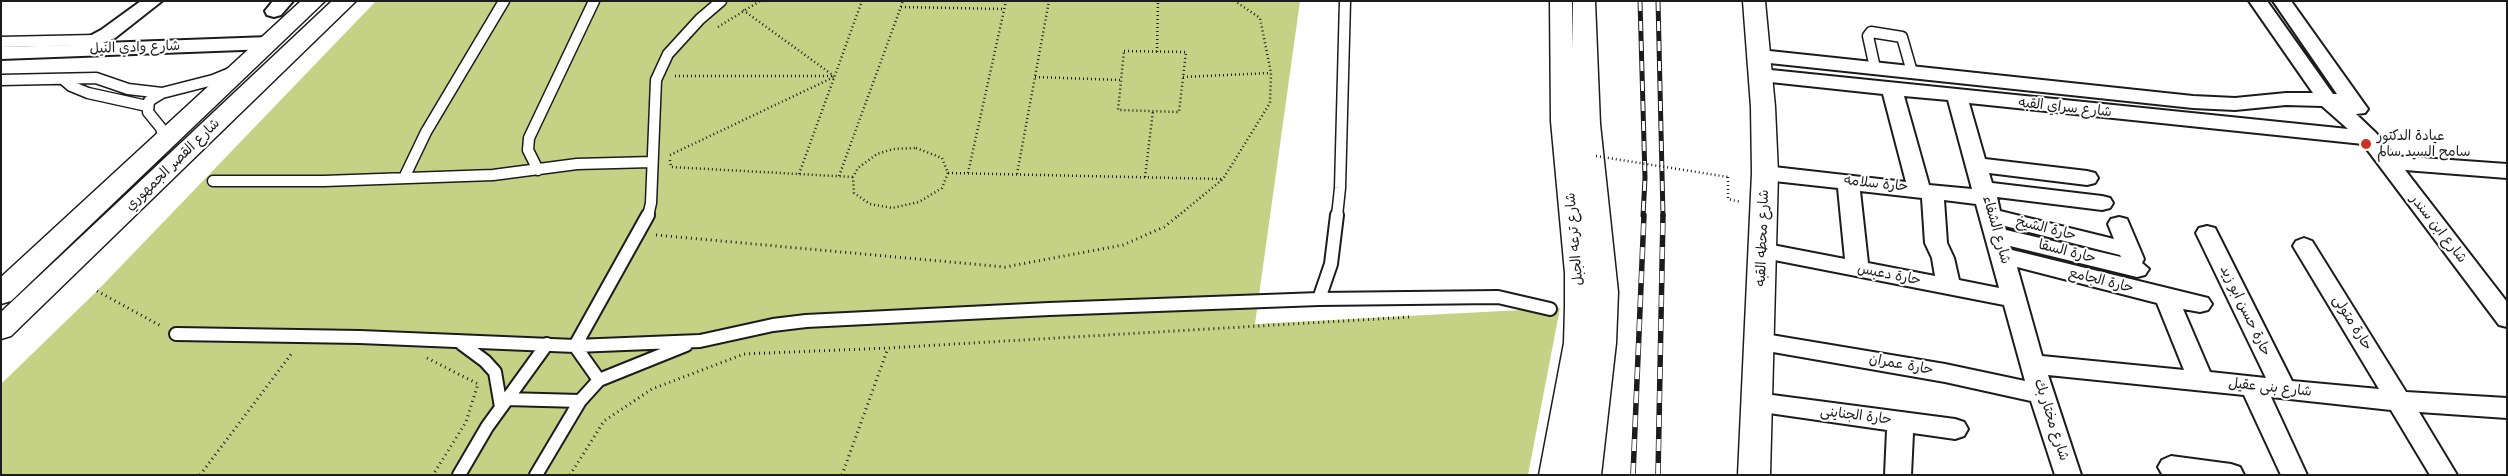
<!DOCTYPE html>
<meta charset="utf-8">
<style>
body{margin:0}
#map{position:relative;width:2508px;height:476px;overflow:hidden;background:#fff;font-family:"Balsamiq Sans",sans-serif}
canvas{display:block}
.frame{position:absolute;inset:0;border:2px solid #1c1c1c;pointer-events:none}
</style>
<div id="map">
<canvas width="2508" height="476"></canvas>
<div class="frame"></div>
</div>
<script>
const ctx = document.querySelector('canvas').getContext('2d');
ctx.lineJoin = 'round';
function fillPath(path, color) { ctx.fillStyle = color; ctx.fill(path, 'evenodd'); }
const poly = rows => new Path2D(rows.map(r => 'M' + r).join(''));
function strokePath(path, color, width, dash) { ctx.strokeStyle = color; ctx.lineWidth = width; ctx.lineCap = dash ? 'butt' : 'round'; ctx.setLineDash(dash || []); ctx.stroke(path); }
function drawText(font, color, halo, rows, align = 'center') {
  ctx.font = font + ' "Balsamiq Sans","Playpen Sans Arabic",sans-serif'; ctx.lineWidth = 4; ctx.setLineDash([]); ctx.textBaseline = 'middle'; ctx.strokeStyle = halo; ctx.fillStyle = color; for (const [text, x, y, turn = 0] of rows) {
    ctx.save(); ctx.translate(x, y); ctx.rotate((+turn || 0) * Math.PI / 180); ctx.textAlign = isNaN(turn) ? turn : align; if (halo) ctx.strokeText(text, 0, 0); ctx.fillText(text, 0, 0); ctx.restore();
  }
}
fillPath(poly([
 [376,1,1300,1,1255,324,1560,308,1528,475,1,475,1,384,97,291]
]), '#c5d285');
const laneFar1 = poly([
 [1,42,95,40],
 [1875,68,1868,36,1871,32,1902,37,1912,72],
 [63,79,71,86,88,93,147,106],
 [1,80,96,78,128,89,162,93],
 [165,141,161,128,148,112,149,101,162,93,213,80,230,73],
 [538,170,528,150,529,138,594,1],
 [404,178,426,132,504,1],
 [213,181,324,181,493,175,577,164,652,162],
 [648,216,651,203,656,80,668,54,700,19,721,1],
 [1337,216,1340,188,1345,1]
]);
const lane = poly([
 [1319,299,1331,264,1337,215],
 [176,334,360,337,575,346,700,341,773,325,806,321,1049,309,1319,299,1498,297,1550,309],
 [458,341,485,361,495,372,501,407],
 [599,380,575,346,648,215],
 [506,399,580,401],
 [459,475,487,427,547,344],
 [536,475,580,401,599,380,686,345]
]);
const street = poly([
 [141,1,162,1,115,38,103,43,269,37,276,39,279,43,276,47,269,49,1,59,1,47,73,45,101,30,141,1],
 [273,1,293,1,281,15,274,17,267,15,265,11,273,1],
 [2249,1,2267,1,2333,94,2337,94,2273,1,2291,1,2368,109,2365,113,2356,114,2376,133,2394,156,2507,164,2507,178,2405,170,2507,302,2507,327,2499,325,2363,144,1969,103,1985,159,2087,171,2095,173,2098,178,2095,183,2087,185,1989,173,1992,183,2102,196,2110,198,2113,203,2110,208,2102,210,1997,197,2000,211,2114,239,2108,224,2111,219,2119,217,2127,219,2144,259,2142,263,2149,269,2145,275,2137,277,2010,246,2012,250,2208,298,2212,304,2208,310,2200,312,2183,309,2210,372,2266,378,2196,233,2199,228,2207,226,2215,228,2292,381,2379,389,2293,246,2296,241,2304,238,2312,241,2406,392,2507,398,2507,418,2419,412,2457,475,2430,475,2391,410,2271,397,2307,475,2281,475,2244,395,2048,375,2081,475,2055,475,2031,401,1945,382,1750,348,1747,342,1750,336,1759,333,1945,364,2025,381,2004,305,1754,256,1751,251,1754,246,1762,243,1845,259,1838,188,1765,180,1757,178,1754,173,1757,168,1765,166,1906,182,1883,94,1761,81,1754,79,1751,75,1754,71,1761,69,2348,129,2322,106,2286,105,2235,110,2193,108,1760,62,1753,60,1750,56,1753,52,1760,50,2193,96,2235,98,2286,93,2313,93,2249,1],
 [1904,96,1948,100,1972,189,1929,185,1904,96],
 [1860,191,1922,198,1925,243,1932,258,1935,276,1868,263,1860,191],
 [1944,200,1976,204,1999,288,1959,280,1954,258,1947,243,1944,200],
 [2005,226,2120,255,2121,257,2006,230,2005,226],
 [2017,267,2157,303,2184,370,2042,356,2017,267],
 [1757,393,1955,419,1964,422,1968,429,1964,436,1955,439,1913,433,1911,475,1885,475,1887,430,1748,410,1744,403,1748,396,1757,393],
 [2171,456,2231,464,2240,467,2244,475,2162,474,2158,467,2162,460,2171,456]
]);
const secondary = poly([
 [301,1,325,1,11,301,1,304,1,277,301,1],
 [332,1,356,1,11,336,1,339,1,312,332,1],
 [1550,1,1572,1,1573,48,1573,1,1595,1,1600,124,1618,292,1616,343,1601,475,1539,475,1564,343,1565,307,1565,273,1551,121,1550,1],
 [1743,1,1765,1,1775,107,1778,173,1770,475,1738,475,1752,173,1751,107,1743,1]
]);
strokePath(laneFar1, '#1c1c1c', 13);
strokePath(lane, '#1c1c1c', 16);
strokePath(street, '#1c1c1c', 4);
strokePath(secondary, '#1c1c1c', 3);
strokePath(poly([
 [901,7,1004,9],
 [743,10,834,76],
 [718,27,760,1],
 [1124,51,1186,52,1179,112,1118,110,1124,51],
 [1157,52,1158,1],
 [675,76,832,76],
 [1035,77,1121,80],
 [1183,77,1271,73],
 [916,148,942,158,948,173,942,188,919,202,892,208,870,204,854,193,853,177,858,168,877,154,893,149,916,148],
 [670,155,834,77],
 [670,160,671,167,853,177],
 [948,173,1223,179],
 [968,173,1006,1],
 [799,174,862,1],
 [1017,174,1049,1],
 [839,176,903,1],
 [1145,177,1153,111],
 [1728,177,1728,199,1741,202],
 [1178,216,1223,179,1270,103,1271,73,1260,18,1235,1]
]), '#1c1c1c', 2.5, [1, 3]);
strokePath(poly([
 [656,235,1005,267,1123,245,1164,227,1179,215],
 [97,291,161,326],
 [427,358,478,384,466,422,433,475],
 [200,475,292,353],
 [570,475,604,421,652,389,744,354,888,348,1410,317],
 [842,475,888,348]
]), '#1c1c1c', 3, [1, 4]);
strokePath(laneFar1, '#fff', 10);
strokePath(lane, '#fff', 12);
fillPath(street, '#fff');
fillPath(secondary, '#fff');
const railFar1 = poly([
 [1640,1,1645,178,1643,216],
 [1658,1,1663,216]
]);
const rail = poly([
 [1633,475,1644,215],
 [1658,475,1663,215]
]);
strokePath(railFar1, '#1c1c1c', 5);
strokePath(rail, '#1c1c1c', 5.5);
strokePath(railFar1, '#fff', 3, [10]);
strokePath(rail, '#fff', 4, [12]);
strokePath(poly([
 [1596,156,1728,177]
]), '#1c1c1c', 2.5, [1, 3]);
for (const [x, y, r, color] of [
 [2366,144,6,"#c8321e"]
]) { const dot = new Path2D(); dot.arc(x, y, r, 0, 2 * Math.PI); ctx.fillStyle = color; ctx.fill(dot); strokePath(dot, '#fff', 2); }
drawText('14px', '#1c1c1c', '#fff', [
 ["شارع وادي النيل",135,48,-2],
 ["شارع سراي القبه",2065,108,6],
 ["شارع القصر الجمهوري",173,165,-44],
 ["حارة سلامه",1876,184,6],
 ["حارة الشيخ",2046,229,14],
 ["شارع ابن سندر",2438,229,52],
 ["شارع الشفاء",1996,230,74],
 ["شارع محطه القبه",1763,238,-88],
 ["شارع ترعه الجبل",1575,239,-95],
 ["حارة السقا",2067,252,14],
 ["حارة دعبس",1889,275,11],
 ["حارة الجامع",2101,281,14],
 ["حارة حسن ابو زيد",2245,311,64],
 ["حارة متولى",2352,323,58],
 ["حارة عمران",1901,365,10],
 ["شارع بنى عقيل",2270,388,6],
 ["حارة الجناينى",1856,416,7],
 ["شارع مختار بك",2051,420,72]
]);
drawText('14px', '#1c1c1c', '#fff', [
 ["عيادة الدكتور",2377,136],
 ["سامح السيد سالم",2377,152]
], 'left');
</script>
